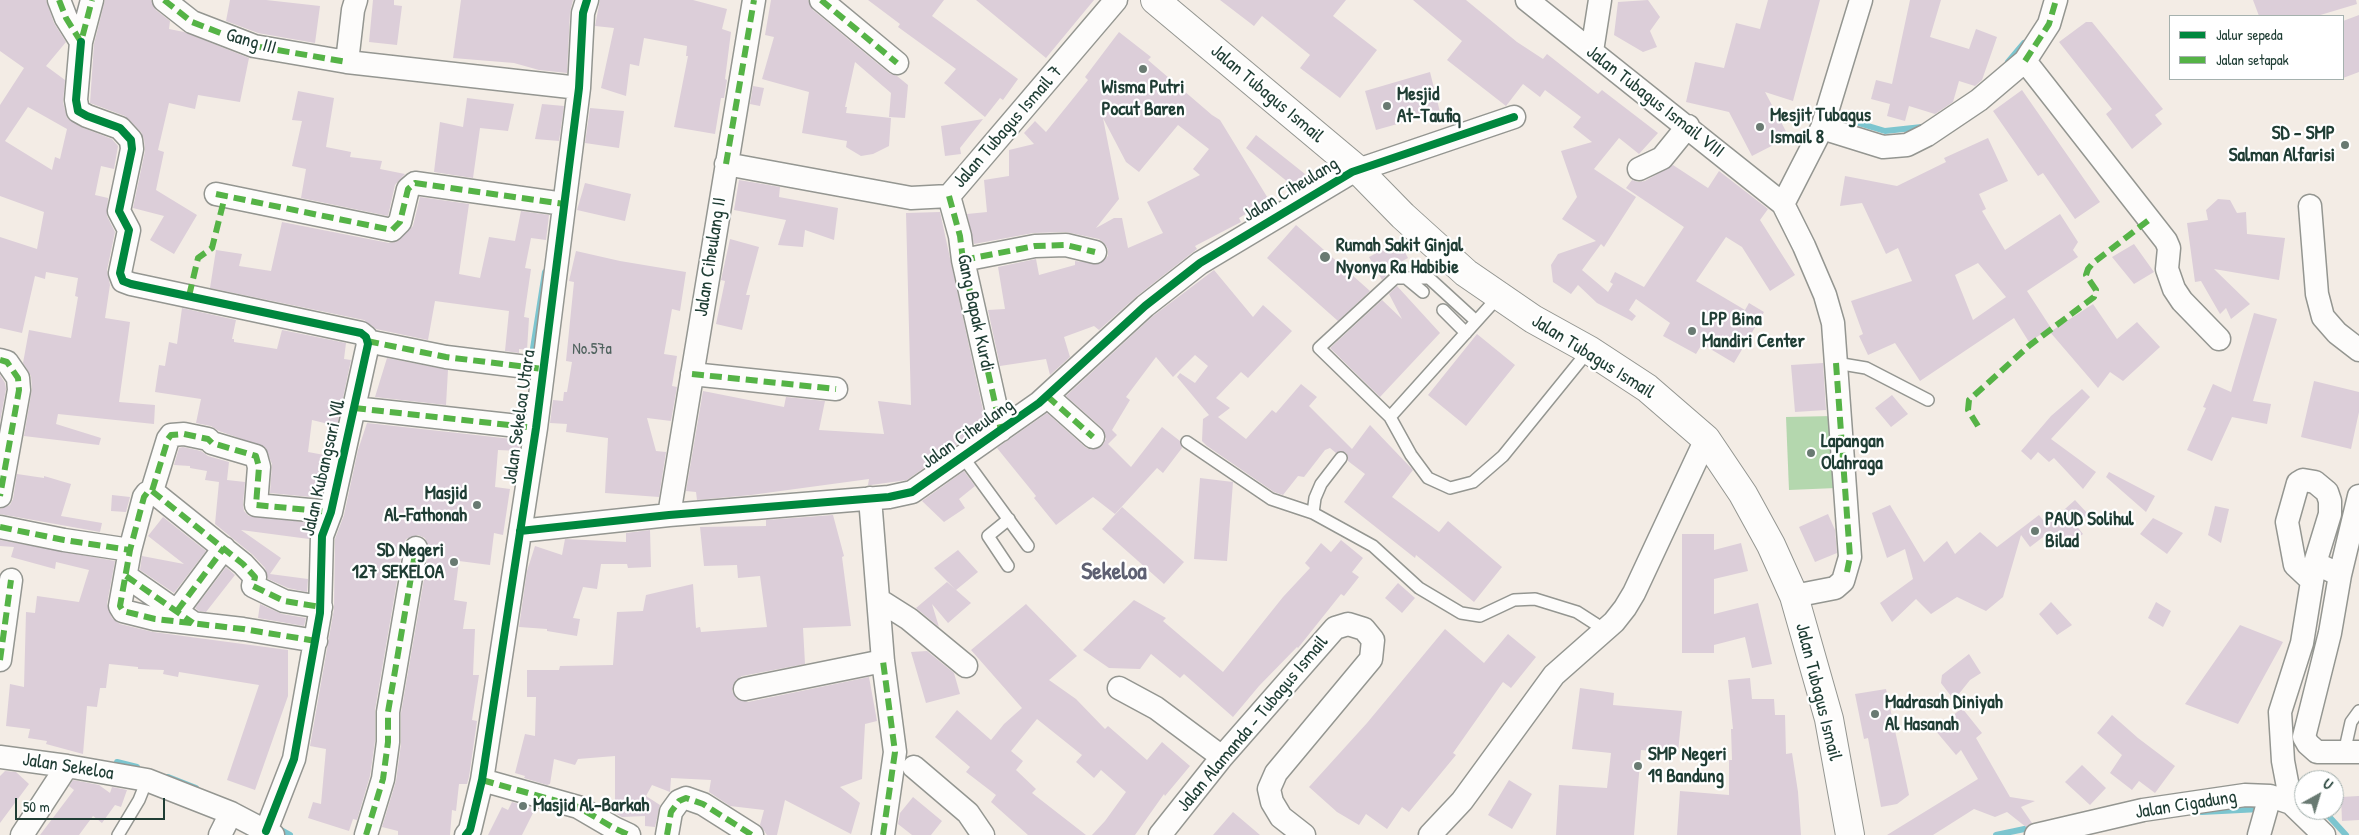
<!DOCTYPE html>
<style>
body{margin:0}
#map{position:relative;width:2359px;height:835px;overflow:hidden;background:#f3ece5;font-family:"Patrick Hand",sans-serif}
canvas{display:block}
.legend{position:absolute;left:2169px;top:15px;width:175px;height:65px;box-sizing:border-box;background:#fff;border:1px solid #a5b1ae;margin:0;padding:6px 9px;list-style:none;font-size:15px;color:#1f3d34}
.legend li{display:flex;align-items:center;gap:10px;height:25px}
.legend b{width:25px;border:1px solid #a5b1ae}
.north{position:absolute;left:2294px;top:770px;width:50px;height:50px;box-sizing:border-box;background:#fff;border:1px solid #a5b1ae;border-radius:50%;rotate:39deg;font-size:14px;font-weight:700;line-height:20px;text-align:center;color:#1f3d34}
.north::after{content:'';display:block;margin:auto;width:18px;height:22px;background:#697a72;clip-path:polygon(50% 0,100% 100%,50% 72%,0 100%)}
.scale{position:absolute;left:15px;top:798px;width:150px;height:22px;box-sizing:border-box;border:2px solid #1f3d34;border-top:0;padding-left:6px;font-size:15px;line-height:18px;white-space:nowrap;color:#1f3d34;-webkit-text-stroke:4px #fff;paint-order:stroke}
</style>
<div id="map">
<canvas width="2359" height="835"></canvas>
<ul class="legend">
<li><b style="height:6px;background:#00873e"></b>Jalur sepeda</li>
<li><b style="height:6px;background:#55b346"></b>Jalan setapak</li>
</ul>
<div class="north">U</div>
<div class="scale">50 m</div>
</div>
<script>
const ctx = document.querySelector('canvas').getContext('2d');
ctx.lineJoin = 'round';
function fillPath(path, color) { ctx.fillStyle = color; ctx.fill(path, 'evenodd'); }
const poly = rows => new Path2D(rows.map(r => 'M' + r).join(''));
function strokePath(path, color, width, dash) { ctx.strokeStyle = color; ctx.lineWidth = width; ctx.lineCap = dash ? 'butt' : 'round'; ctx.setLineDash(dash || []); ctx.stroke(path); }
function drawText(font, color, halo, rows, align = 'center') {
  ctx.font = font + ' "Patrick Hand",sans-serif'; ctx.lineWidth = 4.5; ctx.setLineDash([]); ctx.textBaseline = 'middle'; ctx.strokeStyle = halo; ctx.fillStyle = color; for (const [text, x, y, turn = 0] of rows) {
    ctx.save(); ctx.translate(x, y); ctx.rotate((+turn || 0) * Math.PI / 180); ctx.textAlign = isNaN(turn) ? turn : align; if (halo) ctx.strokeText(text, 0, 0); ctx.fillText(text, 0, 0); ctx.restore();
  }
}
fillPath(poly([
 [1833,416,1836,488,1789,490,1786,417]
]), '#b4d7ae');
strokePath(poly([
 [2008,62,2024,43],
 [1845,119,1885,131,1922,127],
 [532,355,545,272],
 [117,762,137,767],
 [168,777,196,788],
 [2295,789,2304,795],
 [2323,810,2346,835],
 [2202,812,2260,809],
 [277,828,290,835],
 [1996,835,2034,827]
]), '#7cc5cf', 6);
fillPath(poly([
 [0,0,46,0,54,23,66,42,46,66,65,80,63,102,67,118,81,127,112,139,118,146,114,169,101,166,95,195,108,198,107,216,115,232,107,270,110,285,105,318,130,322,119,402,155,405,154,424,58,414,56,424,101,438,99,445,24,436,32,389,31,376,23,363,29,330,71,338,78,297,75,296,78,278,46,272,45,279,35,276,22,333,0,328,0,237,37,249,44,212,0,196,0,105,24,68,0,51],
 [28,107,67,129,60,159,55,157,52,170,5,141],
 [105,0,151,0,156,10,170,21,169,29,184,32,249,58,240,102,198,95,195,109,169,103,158,150,164,152,156,190,197,215,174,254,150,240,164,216,133,208,145,151,144,139,141,132,125,116,90,103,94,44],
 [230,0,266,0,320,6,315,43,258,33,226,21],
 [373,0,394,0,394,5,402,6,397,45,369,42],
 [461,0,573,0,570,12,567,73,539,70,514,63,453,58],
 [600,0,693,0,727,9,722,29,731,32,725,79,727,80,724,98,721,98,715,134,674,127,688,56,686,56,687,46,644,38,639,66,630,64,626,96,601,88,614,28,595,26],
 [771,0,808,0,813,10,889,73,897,76,908,85,905,118,889,117,891,93,855,62,845,107,847,107,846,113,891,118,889,146,873,154,861,156,846,147,847,141,802,133,809,92,762,79,774,37,765,35],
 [868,0,944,0,932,16,1018,79,1003,100,1000,98,985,117,944,83,956,69,898,27,900,24],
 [976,0,1094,0,1046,58],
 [1220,0,1346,0,1333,16,1377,50,1340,98,1300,68,1310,55,1262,16,1254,26],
 [1413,0,1466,0,1517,42,1543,59,1547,54,1598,94,1602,90,1658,133,1639,154,1619,138,1594,169,1636,197,1604,247,1601,244,1582,270,1608,292,1613,284,1610,282,1615,272,1644,287,1684,227,1626,188,1632,180,1638,182,1645,181,1673,165,1708,188,1719,171,1768,209,1760,220,1795,275,1770,291,1742,247,1726,237,1696,281,1745,310,1749,303,1764,312,1734,363,1702,344,1696,354,1663,336,1670,323,1636,299,1629,310,1636,316,1632,321,1597,303,1578,285,1571,294,1553,282,1551,265,1558,254,1596,241,1562,219,1577,197,1561,151,1592,142,1573,127,1581,117,1545,90,1540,97,1523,84,1506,106,1447,60,1462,41],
 [1648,0,1660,17,1650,31,1657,47,1643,52,1614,35,1618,2],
 [1768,0,1820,0,1793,101,1765,92,1789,137,1752,156,1729,112,1686,102,1695,62,1724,68,1736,23,1760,29],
 [1910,0,1941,0,1930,37,1969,49,1976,29,1997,37,1982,80,1975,86,1959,81,1953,102,1935,114,1909,106,1905,121,1887,116,1890,104,1871,99,1876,80,1892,84],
 [2253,0,2356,0,2357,4,2317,16,2259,16],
 [2359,15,2359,72,2343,78,2343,21],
 [2086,22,2092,22,2163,109,2155,115,2162,124,2132,149,2106,114,2112,109,2059,42],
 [1119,32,1151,57,1148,60,1212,115,1220,120,1269,200,1239,218,1241,222,1195,246,1197,249,1137,296,1099,330,1094,326,1064,337,1070,357,1050,375,1046,359,1000,366,988,310,1005,309,998,267,1036,259,1039,275,1075,265,1075,261,1099,264,1108,256,1108,249,1104,243,1099,239,1066,232,1033,233,974,244,967,214,987,212,984,180,1009,176,1009,150,1034,144,1024,133,1035,121,1046,132,1088,80,1085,77],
 [1103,118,1126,162,1139,172,1178,125,1209,149,1193,169,1200,175,1147,202,1163,233,1128,248,1122,218,1114,218,1096,228,1119,199],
 [1430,72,1440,112,1376,130,1365,91],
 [753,86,764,88,760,106,750,104],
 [2022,90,2100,202,2075,219,2043,173,2038,176,1993,111],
 [298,91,334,98,326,147,351,152,350,157,382,161,380,169,405,174,395,185,388,216,301,198,306,169,292,166,302,121,292,120],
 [467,98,514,104,508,131,480,128,473,178,434,172,440,122,463,127],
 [542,104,564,106,559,141,535,139],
 [590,108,624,111,619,148,585,143],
 [983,119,960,148,961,154,945,156,941,126],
 [1256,135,1305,174,1294,187,1246,148],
 [1988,138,2008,181,1979,194,1986,209,1982,211,2005,250,2060,214,2078,242,2073,250,2078,257,2027,291,2051,328,2029,342,2014,318,1920,381,1895,343,1868,355,1859,336,1863,334,1851,301,1912,281,1898,248,1886,254,1862,203,1840,206,1845,176,1897,186,1946,162,1944,158],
 [1978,263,2006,297,1973,320,1955,275],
 [739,180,780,187,779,197,838,208,834,240,805,230,803,247,778,245,786,220,734,210],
 [585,183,631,194,625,221,577,210],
 [420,197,469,204,459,274,480,278,489,237,515,241,521,211,549,215,546,240,531,238,525,268,531,269,524,317,529,318,527,350,519,349,519,353,505,351,509,311,435,301,428,340,376,329,364,320,210,288,216,250,242,254,239,266,271,271,282,222,389,243,396,242,413,226],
 [2218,199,2230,200,2237,213,2246,212,2247,234,2285,238,2279,280,2214,269,2250,304,2231,319,2226,308,2220,314,2201,281,2195,282,2187,223,2208,220,2206,210],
 [940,212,986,424,907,480,871,485,868,485,869,479,751,495,697,500,696,492,686,491,703,391,784,407,786,397,825,401,819,430,884,434,878,401,911,405,906,213],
 [1296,225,1370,291,1338,321,1267,258],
 [730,239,759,247,746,295,750,295,742,330,716,324,725,281,721,280],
 [1399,241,1408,258,1384,271,1387,275,1382,280,1369,257],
 [2134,244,2154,272,2134,284,2112,257],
 [576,251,620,261,686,272,680,311,672,309,664,354,677,356,672,386,677,387,671,421,647,418,656,451,666,452,659,497,605,493,608,438,566,432,567,424,550,423,553,400,563,401,564,392,567,392,572,362,566,361,574,282,569,281],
 [1214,270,1253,317,1263,305,1292,331,1248,378,1241,372,1216,398,1230,408,1218,417,1246,439,1272,410,1276,413,1301,384,1317,397,1309,406,1352,449,1370,425,1413,470,1392,497,1439,532,1448,521,1502,567,1474,602,1416,555,1415,558,1344,502,1365,474,1348,461,1348,456,1345,452,1336,453,1330,448,1325,450,1304,477,1298,476,1283,495,1274,492,1207,446,1202,441,1203,419,1209,415,1177,377,1180,373,1195,383,1208,366,1195,355,1173,377,1156,357,1126,397,1130,400,1112,430,1117,435,1108,444,1131,467,1162,427,1180,441,1182,448,1163,473,1157,468,1115,514,1093,497,1056,525,1034,498,1036,496,997,448,1047,413,1085,447,1091,450,1102,446,1106,439,1102,428,1066,396,1153,316],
 [1397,286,1440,333,1380,397,1330,348,1382,300,1402,319,1389,294],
 [2093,304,2117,339,2137,322,2160,347,2123,381,2110,372,2098,388,2050,332],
 [182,308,236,320,232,339,234,339,234,342,277,349,282,330,346,343,344,359,351,360,337,426,312,420,308,452,330,456,321,498,270,493,272,464,265,447,219,431,211,426,196,423,201,399,155,392,159,365,165,366,169,342,177,344],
 [2254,313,2277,319,2253,401,2271,404,2267,424,2232,417,2212,461,2187,450,2206,408,2203,407,2213,384,2231,392],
 [1477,334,1515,365,1466,426,1428,395],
 [387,358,448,370,446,405,375,397],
 [1823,363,1826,410,1795,412,1791,365],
 [0,375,5,383,6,389,0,422],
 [2314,381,2359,392,2359,412,2351,449,2301,437],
 [2082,389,2090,397,2051,439,2096,472,2083,489,2054,458,2049,462,2038,452,2031,460,2021,451,2051,416],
 [1892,395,1908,414,1891,427,1875,408],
 [367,423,521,440,519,451,498,450,495,487,510,489,503,535,494,533,490,565,459,561,454,600,467,602,463,629,475,629,473,675,479,675,472,720,477,721,469,777,467,784,459,784,456,811,452,810,450,835,398,835,398,831,382,827,396,781,401,744,401,713,429,550,425,538,418,535,406,539,403,546,375,710,375,741,370,776,357,820,353,819,349,831,308,818,313,802,321,804,326,749,310,746,334,609,335,539,344,515,358,450],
 [183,447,201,451,208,456,229,462,227,480,245,482,243,504,244,511,249,516,313,523,309,539,241,530,281,558,270,574,308,579,307,592,288,588,268,579,265,568,253,555,215,524,219,482,205,480,207,471,190,468,190,466,174,465,179,448],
 [964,471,975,486,959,499,965,508,944,522,922,501],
 [2109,472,2155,496,2146,512,2106,477],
 [17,474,44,478,44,476,71,484,61,516,102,523,100,532,0,514,0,509,10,505,13,499],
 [1200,478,1233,482,1227,561,1194,559],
 [112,495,130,497,126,512,111,511],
 [2075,500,2088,514,2076,525,2083,534,2063,548,2051,531,2030,547,2021,535,2003,597,1986,611,1957,597,1931,614,1916,599,1892,622,1880,603,1913,579,1905,549,1887,558,1872,513,1890,505,1924,562,1947,541,1955,554,1980,532,1997,547,2039,515,2047,525],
 [2215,506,2229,509,2221,543,2208,535],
 [1122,507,1184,562,1164,584,1102,529],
 [1828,514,1835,530,1837,553,1815,562,1799,527],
 [833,515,844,556,842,557,851,626,803,628,805,664,742,676,736,680,732,691,736,698,748,702,869,677,877,721,865,724,862,779,840,787,860,803,851,834,785,800,777,835,767,835,760,825,764,810,730,806,709,792,711,780,671,778,670,792,652,785,646,796,660,805,655,827,645,826,645,816,622,817,615,813,615,756,578,759,575,765,554,759,550,784,547,785,524,778,525,776,515,773,525,734,535,736,536,697,527,697,527,670,559,670,560,666,613,665,617,612,643,611,646,595,693,584,696,628,700,627,701,632,767,627,760,576,738,578,737,565,704,566,700,527,766,526,766,520],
 [163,517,206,551,174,593,140,570,142,556,184,564,148,536],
 [2153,518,2183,533,2167,554,2140,534],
 [650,530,651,567,628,568,627,564,601,564,597,589,583,587,573,618,580,619,577,636,547,631,547,629,519,627,527,571,535,546,562,555,565,539,626,542,626,533],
 [1682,534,1714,534,1714,550,1741,543,1748,571,1714,579,1714,614,1758,603,1772,664,1752,668,1745,637,1714,645,1714,653,1682,653],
 [0,540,115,561,107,604,112,618,120,624,153,632,288,650,288,696,255,790,227,780,259,685,179,672,178,677,163,674,164,670,138,669,138,667,109,664,106,688,100,688,97,707,87,706,83,754,46,744,47,741,28,738,30,729,6,726,10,684,24,687,26,612,35,613,37,596,79,602,89,570,56,562,55,569,11,557,14,547,0,546],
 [1341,540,1363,558,1352,572,1359,577,1344,596,1341,594,1298,648,1297,647,1259,686,1233,717,1184,674,1180,678,1151,654,1140,669,1109,668,1083,650,1134,600,1166,618,1163,621,1223,672,1283,597,1310,568,1305,563,1321,543,1331,552],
 [958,550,978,572,956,590,934,568],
 [226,567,235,575,206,612,199,611,195,608],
 [947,582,971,603,948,623,932,604,939,627,916,608],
 [1398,583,1415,598,1402,613,1385,598],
 [2051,602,2072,625,2057,635,2039,614],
 [2156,602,2171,611,2163,627,2148,618],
 [260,604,282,614,306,618,304,626,258,618],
 [1026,604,1077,656,1049,680,1076,699,1105,729,1108,726,1147,760,1162,742,1190,766,1165,796,1164,794,1135,835,1092,835,1105,821,1126,792,1101,770,1094,778,1076,762,1082,755,1037,719,1011,751,1023,761,1016,770,1036,789,1032,793,1086,835,1028,835,991,802,996,795,966,772,970,767,935,737,957,710,991,740,1004,724,1022,708,971,650],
 [2240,625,2283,642,2238,724,2185,704],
 [1445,629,1484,663,1508,634,1536,657,1511,688,1503,682,1453,753,1456,755,1409,812,1402,807,1387,829,1366,814,1359,825,1337,812,1309,787,1367,723],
 [927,651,954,673,960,694,926,703,911,652],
 [1969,654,1981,673,1970,680,1954,700,1941,683,1942,675],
 [1750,678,1752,699,1774,699,1775,715,1785,715,1786,754,1792,753,1798,792,1801,835,1677,835,1680,791,1729,795,1729,760,1732,760,1731,729,1733,729,1728,680],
 [1580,688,1614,693,1613,705,1682,711,1678,753,1641,750,1634,835,1556,835,1559,785,1607,788,1611,753,1572,749],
 [1886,689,1909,795,1897,804,1881,807,1868,738,1864,739,1855,694],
 [1962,708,1982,733,1976,738,2010,797,2035,801,2021,807,2032,823,2026,827,2007,812,1995,817,1974,809,1933,835,1887,835,1978,779,1961,750,1956,755,1935,730],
 [2112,715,2138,738,2175,766,2155,793,2139,781,2132,790,2110,773,2122,755,2097,733],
 [2082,765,2106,788,2090,805,2065,782],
 [5,771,16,772,29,784,0,823,0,776],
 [73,780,99,785,110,793,112,787,127,790,121,807,115,805,102,823,93,816,79,835,40,835,74,790,69,786],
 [1509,780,1532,794,1512,829,1488,815],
 [2359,796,2359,820,2342,821,2341,797],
 [913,797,942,821,931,835,912,835,898,824,900,813],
 [512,802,535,809,522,835,488,835,502,807,508,810],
 [1233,812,1260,835,1213,835]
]), '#dcced9');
const service = poly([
 [1406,278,1423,292],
 [1443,310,1466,333],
 [1476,321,1429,278,1395,278,1319,348,1390,417,1411,455,1428,478,1450,488,1473,482,1503,456,1589,350],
 [1836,363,1866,368,1928,400],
 [1390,417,1499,296],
 [1187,442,1271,499,1313,513,1373,546,1419,588,1461,613,1480,616,1514,600,1535,599,1577,612,1605,630],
 [963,457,1028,546],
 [1313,513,1315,498,1321,484,1341,458],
 [1008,566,988,536,1009,519],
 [2344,753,2351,722,2359,711],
 [118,835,139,800,147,780]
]);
const minor = poly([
 [59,0,66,18,81,42,92,0],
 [164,0,192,22,254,46,347,62,579,88],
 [821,0,897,63],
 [1527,0,1783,204,1804,246,1825,295,1833,323,1850,557,1843,581,1835,588,1794,596],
 [81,42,76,100,78,111,87,116,120,128,131,140,132,149,119,211,129,230,120,273,123,281,131,284,361,333,366,337,368,344,331,512,322,536,320,613,294,759,266,831],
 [1592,51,1600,0],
 [2025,61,2166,241,2169,248,2167,269,2174,289,2182,301,2219,339],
 [347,62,353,10,356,0],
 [1822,128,1883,147,1907,145,1927,135,1979,100,2025,61,2049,24,2056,0],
 [726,164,911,198,949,196,1116,0],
 [1639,169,1662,158,1688,126],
 [216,194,392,230,400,222,408,189,415,183,564,204],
 [949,196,960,236,963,260,1001,430],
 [1783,204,1822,128,1861,0],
 [2310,206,2317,294,2323,317,2337,333,2359,350],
 [963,260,1035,246,1066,245,1095,252],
 [367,341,446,357,543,369],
 [0,360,7,362,18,378,19,390,0,496],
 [692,374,836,389],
 [1047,396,1093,437],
 [354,408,536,428],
 [152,491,243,564,255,577,253,586,284,601,321,607],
 [870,498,883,661,895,752,883,835],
 [669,515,754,0],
 [0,527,64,540,130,550],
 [520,531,669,515,889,497,912,492,1039,403,1145,306,1200,263,1352,172,1514,117],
 [2315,563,2340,575,2330,633,2304,737,2308,744,2317,752,2359,752],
 [2340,575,2359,496],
 [126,576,192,622],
 [879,600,909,619,966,666],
 [177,611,224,548],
 [316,641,243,629,155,619,123,611,120,606,130,550,144,497,147,493,152,491,168,439,171,435,184,434,208,439,212,443,256,456,259,467,256,505,331,512],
 [0,660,11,580],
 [1119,688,1156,708,1222,757],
 [745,689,883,661],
 [0,757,67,766,147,780,231,813,273,835],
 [914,767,968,813,983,835],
 [482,780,578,807,614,828,629,835],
 [2291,803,2283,761,2280,712,2302,643,2315,563,2330,514,2330,501,2327,492,2315,482,2303,480,2298,483,2287,522,2295,565,2311,580],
 [22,835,67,766],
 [220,835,231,813],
 [366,835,383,779,388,742,388,712,416,548],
 [466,835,470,830,482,780,536,428,579,88,583,13,587,0],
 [667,835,671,812,679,801,686,798,703,804,752,835],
 [1160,835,1222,757,1335,628,1348,624,1364,629,1373,640,1371,659,1276,773,1269,789,1272,802,1281,817,1304,835],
 [1430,835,1462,801,1554,675,1614,622,1625,608,1634,593,1706,439],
 [2036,835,2143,810,2245,795,2270,796,2291,803,2324,835],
 [2259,835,2270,796]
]);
const secondary = poly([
 [1155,0,1358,170,1403,216,1466,273,1533,319,1589,350,1647,388,1706,439,1743,494,1771,545,1794,596,1829,719,1850,835]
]);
strokePath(service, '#949691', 14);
strokePath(minor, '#949691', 25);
strokePath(secondary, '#949691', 30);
strokePath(service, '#fdfcfb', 11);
strokePath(minor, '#fdfcfb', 22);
strokePath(secondary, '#fdfcfb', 28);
strokePath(poly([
 [59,0,66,18,81,42,92,0],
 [164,0,192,22,254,46,347,62],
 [821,0,897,63],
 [2025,61,2049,24,2056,0],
 [726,164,754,0],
 [216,194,392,230,400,222,408,189,415,183,564,204],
 [949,196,960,236,963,260,1001,430],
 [963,260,1035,246,1066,245,1095,252],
 [189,296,198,258,212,248,225,196],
 [367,341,446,357,543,369],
 [0,360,7,362,18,378,19,390,0,496],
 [1836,363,1850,557,1847,572],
 [692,374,836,389],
 [1047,396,1093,437],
 [354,408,536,428],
 [1978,426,1968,410,1969,400,2030,345,2094,297,2096,290,2086,275,2088,269,2093,263,2150,219],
 [152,491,243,564,255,577,253,586,284,601,321,607],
 [0,527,64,540,130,550],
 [126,576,193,623],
 [177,611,224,548],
 [316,641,243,629,155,619,123,611,120,606,130,550,144,497,147,493,152,491,168,439,171,435,184,434,208,439,212,443,256,456,259,467,256,505,331,512],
 [0,660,11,580],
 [482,780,578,807,614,828,629,835],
 [366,835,383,779,388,742,388,712,416,548],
 [667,835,671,812,679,801,686,798,703,804,752,835],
 [883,835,895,752,883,661]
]), '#55b346', 6, [12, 6]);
strokePath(poly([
 [81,42,76,100,78,111,87,116,120,128,131,140,132,149,119,211,129,230,120,273,123,281,131,284,361,333,366,337,368,344,331,512,322,536,320,613,294,759,266,831],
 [520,531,669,515,889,497,912,492,1039,403,1145,306,1200,263,1352,172,1514,117],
 [466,835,470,830,482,780,536,428,579,88,583,13,587,0]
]), '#00873e', 8);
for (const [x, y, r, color] of [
 [1143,69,5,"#697a72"],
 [1387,106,5,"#697a72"],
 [1760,127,5,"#697a72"],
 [2345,145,5,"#697a72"],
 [1325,257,6,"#697a72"],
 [1692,331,5,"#697a72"],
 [1811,453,5,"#697a72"],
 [477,505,5,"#697a72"],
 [2035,531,5,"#697a72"],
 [454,562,5,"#697a72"],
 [1875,714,5,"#697a72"],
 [1638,766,5,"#697a72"],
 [523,806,5,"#697a72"]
]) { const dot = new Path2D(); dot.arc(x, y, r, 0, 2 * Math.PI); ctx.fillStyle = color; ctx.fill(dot); strokePath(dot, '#fff', 2); }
drawText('16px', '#4e615d', null, [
 ["No.57a",592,350]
]);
drawText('19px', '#1f3d34', '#fff', [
 ["Gang III",251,42,16],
 ["Jalan Tubagus Ismail",1267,94,40],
 ["Jalan Tubagus Ismail VIII",1655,102,38],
 ["Jalan Tubagus Ismail 7",1008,127,-49],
 ["Jalan Ciheulang",1291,190,-31],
 ["Jalan Ciheulang II",711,257,-81],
 ["Gang Bapak Kurdi",975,313,78],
 ["Jalan Tubagus Ismail",1593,357,32],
 ["Jalan Sekeloa Utara",520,417,-82],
 ["Jalan Ciheulang",968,434,-35],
 ["Jalan Kubangsari Vll",324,468,-77],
 ["Jalan Tubagus Ismail",1818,692,76],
 ["Jalan Alamanda - Tubagus Ismail",1253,724,-50],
 ["Jalan Sekeloa",68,767,9],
 ["Jalan Cigadung",2186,805,-9]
]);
drawText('bold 19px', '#1f3d34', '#fff', [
 ["Wisma Putri",1143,88,"center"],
 ["Pocut Baren",1143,110,"center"],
 ["Mesjid",1397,95],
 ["At-Taufiq",1397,117],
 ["Mesjit Tubagus",1770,116],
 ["Ismail 8",1770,138],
 ["SD - SMP",2335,134,"right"],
 ["Salman Alfarisi",2335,156,"right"],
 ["Rumah Sakit Ginjal",1336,246],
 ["Nyonya Ra Habibie",1336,268],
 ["LPP Bina",1702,320],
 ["Mandiri Center",1702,342],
 ["Lapangan",1821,442],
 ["Olahraga",1821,464],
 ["Masjid",467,494,"right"],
 ["Al-Fathonah",467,516,"right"],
 ["PAUD Solihul",2045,520],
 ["Bilad",2045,542],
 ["SD Negeri",444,551,"right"],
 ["127 SEKELOA",444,573,"right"],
 ["Madrasah Diniyah",1885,703],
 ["Al Hasanah",1885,725],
 ["SMP Negeri",1648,755],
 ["19 Bandung",1648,777],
 ["Masjid Al-Barkah",533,806]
], 'left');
drawText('bold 24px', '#5e6072', '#fff', [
 ["Sekeloa",1114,573]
]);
</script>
